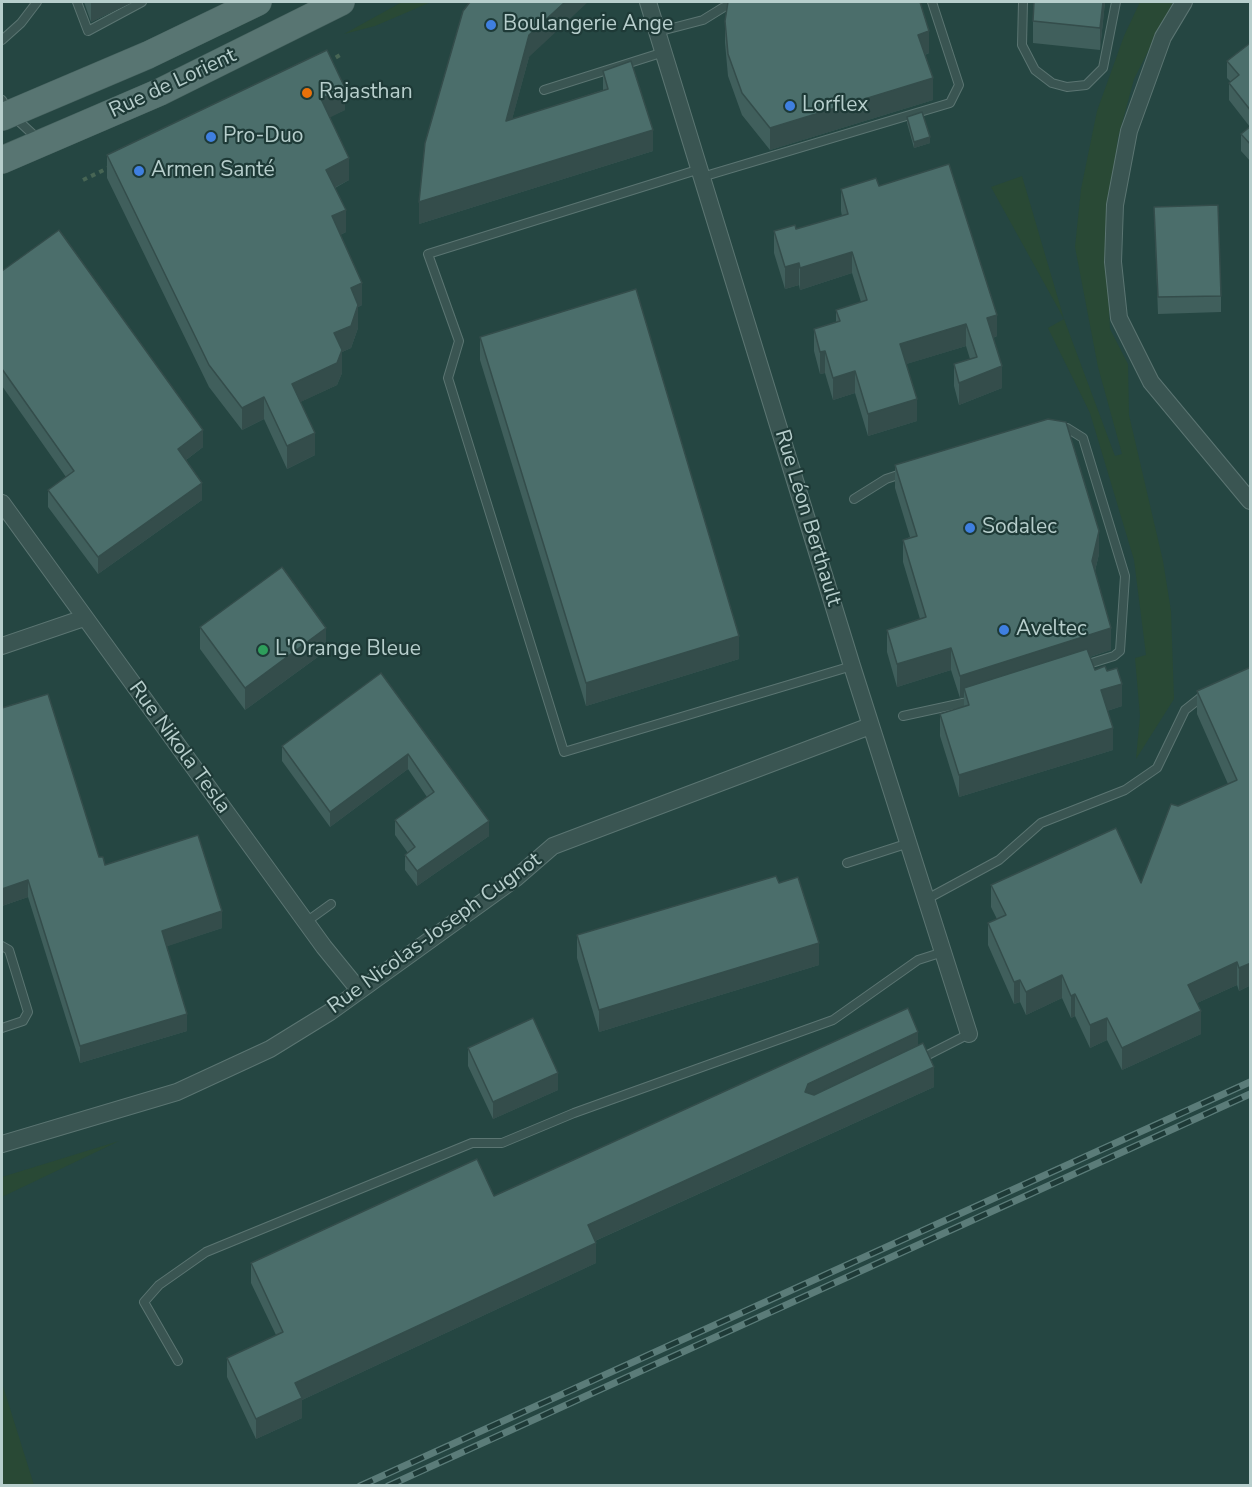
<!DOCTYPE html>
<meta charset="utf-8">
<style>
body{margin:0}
#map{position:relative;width:1252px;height:1487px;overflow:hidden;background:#254642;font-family:"Nunito Sans",sans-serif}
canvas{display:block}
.frame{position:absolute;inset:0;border:3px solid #b7cecc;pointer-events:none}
</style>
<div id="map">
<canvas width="1252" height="1487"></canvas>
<div class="frame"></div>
</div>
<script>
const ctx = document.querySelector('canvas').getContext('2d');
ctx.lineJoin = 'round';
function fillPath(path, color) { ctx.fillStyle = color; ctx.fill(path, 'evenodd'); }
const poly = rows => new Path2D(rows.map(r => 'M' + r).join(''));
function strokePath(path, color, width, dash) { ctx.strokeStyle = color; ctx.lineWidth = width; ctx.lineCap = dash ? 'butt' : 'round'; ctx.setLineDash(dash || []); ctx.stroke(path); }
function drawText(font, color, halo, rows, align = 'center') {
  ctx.font = font + ' "Nunito Sans",sans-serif'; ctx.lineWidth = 4.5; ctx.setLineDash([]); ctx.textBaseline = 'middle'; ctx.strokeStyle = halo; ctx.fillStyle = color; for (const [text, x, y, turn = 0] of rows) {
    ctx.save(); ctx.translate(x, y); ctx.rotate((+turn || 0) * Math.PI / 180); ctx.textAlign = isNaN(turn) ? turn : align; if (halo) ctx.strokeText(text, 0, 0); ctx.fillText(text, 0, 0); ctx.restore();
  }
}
fillPath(poly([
 [402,2,431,2,375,26,344,34],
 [1140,2,1173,2,1134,79,1118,138,1105,231,1110,329,1128,364,1129,415,1163,561,1171,611,1174,699,1136,759,1140,716,1135,658,1146,655,1134,560,1090,413,1048,328,1064,319,991,187,1022,176,1064,319,1115,456,1122,454,1098,367,1075,247,1081,189,1097,111,1124,36],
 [119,1141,2,1197,2,1177],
 [2,1383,34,1485,2,1485]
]), '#294935');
const service = poly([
 [77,2,88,31,142,2],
 [1023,2,1022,45,1035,70,1052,83,1067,87,1086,85,1103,68,1116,2],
 [657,32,703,20,724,7,740,2],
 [2,40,21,23,37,2],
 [544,90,664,52],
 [2,100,11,114,38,139],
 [700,169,428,254,459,341,448,378,564,752,852,666],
 [702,177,950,103,959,85,932,2],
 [1057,427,1067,428,1083,438,1125,576,1120,651,1114,656,1082,666],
 [854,499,886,479,904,473],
 [903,716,972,701],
 [847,863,909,843],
 [927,899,999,860,1041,823,1125,790,1157,768,1185,710,1204,695],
 [306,922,331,904],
 [2,946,9,950,28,1012,23,1021,2,1028],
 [918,1060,969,1034],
 [178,1361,144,1302,159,1285,206,1252,472,1143,502,1143,574,1113,833,1020,918,960,943,952]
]);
const minor = poly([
 [648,2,852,666,969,1034],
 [1184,2,1163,37,1129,131,1115,205,1113,262,1119,318,1151,382,1250,501],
 [2,503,324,947,359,990],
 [2,646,84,618],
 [2,1144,177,1092,270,1049,330,1012,516,878,553,846,870,726]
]);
const primary = poly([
 [2,117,148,55,258,2],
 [2,160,160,92,341,2]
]);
strokePath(service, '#5b7572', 10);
strokePath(minor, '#5b7572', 18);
strokePath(primary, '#46615e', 28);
strokePath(poly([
 [328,62,340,55],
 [83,180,110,167]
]), '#476554', 4, [4.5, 4.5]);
strokePath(service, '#3a5552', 8);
strokePath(minor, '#3a5552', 16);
strokePath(primary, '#587572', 27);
const rail = poly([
 [360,1486,1250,1082],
 [388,1486,1250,1094]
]);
strokePath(rail, '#5b7c79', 7);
strokePath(rail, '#1e3a37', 4.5, [14]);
fillPath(poly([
 [84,2,133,2,91,22],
 [1034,2,1105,2,1100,50,1033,43,1033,21],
 [725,21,929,53,925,55,933,100,770,150,742,115,728,76,725,43],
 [1251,46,1251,162,1241,151,1241,134,1250,127,1229,100,1229,83,1231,82,1227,78,1227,61],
 [529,57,512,119,603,90,603,71,653,151,419,224],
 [345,110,329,117,349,180,335,188,346,232,340,235,362,305,358,307,358,328,351,348,342,352,342,373,337,385,300,402,315,455,287,469,264,419,242,430,209,387,107,178,107,155],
 [907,117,930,143,914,148,907,123],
 [879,186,997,336,993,338,1002,388,959,405,954,386,954,364,970,359,966,346,906,364,917,421,868,436,855,393,833,400,825,373,820,374,814,351,814,329,836,322,836,310,861,302,852,273,800,290,799,285,785,289,774,253,774,231,796,229,842,216,841,211,841,189],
 [1154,207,1221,296,1221,312,1158,314],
 [2,271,203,447,186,460,202,500,98,574,48,507,48,490,66,477,2,386],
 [480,337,739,659,586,706,480,360],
 [895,465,1099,554,1095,571,1111,650,1090,657,1095,670,1122,706,1107,711,1113,750,959,797,940,736,940,714,964,707,964,697,960,698,951,670,897,687,887,652,887,630,920,619,903,562,903,540,910,537,895,488],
 [200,627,326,651,245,710,200,649],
 [1251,667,1251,985,1239,991,1237,985,1197,1003,1201,1034,1122,1070,1107,1040,1090,1048,1075,1016,1071,1018,1062,998,1026,1015,1020,1002,1014,1004,988,945,988,923,997,919,991,907,991,885,1141,883,1178,806,1228,784,1197,714,1197,691],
 [381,673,489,836,417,886,405,870,405,855,408,853,395,835,395,820,427,797,408,769,330,827,282,761,282,746],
 [2,708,105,865,222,928,167,946,187,1031,80,1063,28,897,2,906],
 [779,883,819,965,599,1032,577,958,577,935],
 [918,1046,934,1087,595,1241,596,1263,302,1400,302,1418,256,1439,227,1377,227,1358,276,1335,251,1283,251,1263,494,1196],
 [468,1048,558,1090,493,1119,468,1066]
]), '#405f5c');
fillPath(poly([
 [91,2,133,2,91,22],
 [565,2,588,2,529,57,506,142,506,121,529,35],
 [1103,2,1105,2,1100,50,1100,28],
 [929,31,929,53,918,57,918,35],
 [933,78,933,100,770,150,770,128],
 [345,88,345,110,321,122,321,99],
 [653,130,653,151,419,224,419,202],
 [930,137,930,143,914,148,914,142],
 [349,158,349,180,326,192,326,170],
 [346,210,346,232,332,239,332,216],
 [852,252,852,273,800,290,800,268],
 [799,263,799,285,785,289,785,267],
 [362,283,362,305,358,307,358,328,351,348,342,352,342,373,337,385,292,406,292,384,334,333,351,288],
 [997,315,997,336,987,340,987,318],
 [966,324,966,346,900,366,900,344],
 [825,351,825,373,820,374,820,352],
 [1002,366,1002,388,959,405,959,383],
 [855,371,855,393,833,400,833,378],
 [264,397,264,419,242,430,242,408],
 [917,399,917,421,868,436,868,414],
 [203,430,203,447,178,466,178,449],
 [315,433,315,455,287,469,287,446],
 [202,483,202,500,98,574,98,557],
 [1099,531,1099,554,1092,583,1092,561],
 [326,628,326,651,245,710,245,688],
 [1111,628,1111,650,967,696,964,688,964,697,960,698,960,676],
 [739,636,739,659,586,706,586,683],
 [951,648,951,670,897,687,897,664],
 [1122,684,1122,706,1101,713,1101,690],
 [1113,728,1113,750,959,797,959,775],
 [408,754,408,769,330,827,330,812],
 [489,821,489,836,417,886,417,871],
 [28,880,28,897,2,906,2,889],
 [222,911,222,928,162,948,162,931],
 [819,943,819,965,599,1032,599,1010],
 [1237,962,1237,985,1188,1007,1188,985],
 [1251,963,1251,985,1239,991,1239,968],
 [1062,975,1062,998,1026,1015,1026,992],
 [1020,980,1020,1002,1014,1004,1014,982],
 [1075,994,1075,1016,1071,1018,1071,996],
 [1201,1011,1201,1034,1122,1070,1122,1048],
 [187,1014,187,1031,80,1063,80,1046],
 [1107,1018,1107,1040,1090,1048,1090,1025],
 [918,1032,918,1051,805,1111,805,1092,808,1084],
 [934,1067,934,1087,588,1244,588,1225],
 [558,1073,558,1090,493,1119,493,1102],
 [596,1243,596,1263,302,1400,302,1418,256,1439,256,1419,295,1383]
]), '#344d4b');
const building = poly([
 [470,2,565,2,529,35,506,121,608,89,603,71,631,61,653,130,419,202,425,143,463,11,470,2],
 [728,2,920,2,929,31,918,35,933,78,770,128,742,93,728,54,725,21,728,2],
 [1034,2,1103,2,1100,28,1033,21,1034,2],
 [1249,44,1251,46,1251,111,1229,83,1239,75,1227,61,1249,44],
 [327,50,345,88,321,99,349,158,326,170,346,210,332,216,362,283,351,288,358,305,351,326,334,333,342,350,337,363,292,384,315,433,287,446,264,397,242,408,209,365,107,155,327,50],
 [922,112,930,137,914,142,907,117,922,112],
 [1251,126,1251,145,1241,134,1251,126],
 [949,164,997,315,987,318,1002,366,959,383,954,364,977,357,966,324,900,344,917,399,868,414,855,371,833,378,825,351,820,352,814,329,840,321,836,310,867,300,852,252,800,268,799,263,785,267,774,231,795,225,796,229,848,214,841,189,876,178,879,186,949,164],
 [1218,205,1221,296,1158,297,1154,207,1218,205],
 [59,230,203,430,178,449,202,483,98,557,48,490,74,471,2,369,2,271,59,230],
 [636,289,739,636,586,683,480,337,636,289],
 [1048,419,1066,422,1099,531,1092,561,1111,628,960,676,951,648,897,664,887,630,926,617,903,540,917,536,895,465,1048,419],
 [282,567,326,628,245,688,200,627,282,567],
 [1087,649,1095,670,1105,666,1107,671,1117,668,1122,684,1101,690,1113,728,959,775,940,714,969,705,964,688,1087,649],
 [1251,667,1251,963,1239,968,1237,962,1188,985,1201,1011,1122,1048,1107,1018,1090,1025,1075,994,1071,996,1062,975,1026,992,1020,980,1014,982,988,923,1006,915,991,885,1116,828,1141,883,1171,804,1178,806,1237,780,1197,691,1251,667],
 [381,673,489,821,417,871,405,855,415,847,395,820,434,792,408,754,330,812,282,746,381,673],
 [48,694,99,857,103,857,105,865,198,835,222,911,162,931,187,1014,80,1046,28,880,2,889,2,708,48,694],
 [776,876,779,883,798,877,819,943,599,1010,577,935,776,876],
 [908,1008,918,1032,808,1084,805,1092,814,1095,923,1043,934,1067,588,1225,596,1243,295,1383,302,1398,256,1419,227,1358,283,1332,251,1263,477,1159,494,1196,908,1008],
 [533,1018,558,1073,493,1102,468,1048,533,1018]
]);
fillPath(building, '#4b6e6b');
strokePath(building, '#344d4b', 1.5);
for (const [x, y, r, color] of [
 [491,25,6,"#3f7fe0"],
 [307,93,6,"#e8710a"],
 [790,106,6,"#3f7fe0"],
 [211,137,6,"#3f7fe0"],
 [139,171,6,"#3f7fe0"],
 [970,528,6,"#3f7fe0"],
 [1004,630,6,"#3f7fe0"],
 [263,650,6,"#2e9e5b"]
]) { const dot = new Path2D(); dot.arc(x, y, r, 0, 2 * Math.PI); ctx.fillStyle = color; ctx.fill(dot); strokePath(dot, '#1e3a37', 2); }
drawText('21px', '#b7cecc', '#1e3a37', [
 ["Boulangerie Ange",503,25],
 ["Rajasthan",319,93],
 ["Lorflex",802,106],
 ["Pro-Duo",223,137],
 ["Armen Santé",151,171],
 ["Sodalec",982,528],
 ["Aveltec",1016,630],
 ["L'Orange Bleue",275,650]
], 'left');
drawText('21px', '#b7cecc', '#1e3a37', [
 ["Rue de Lorient",173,84,-25],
 ["Rue Léon Berthault",807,518,73],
 ["Rue Nikola Tesla",179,748,54],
 ["Rue Nicolas-Joseph Cugnot",435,934,-36]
]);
</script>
